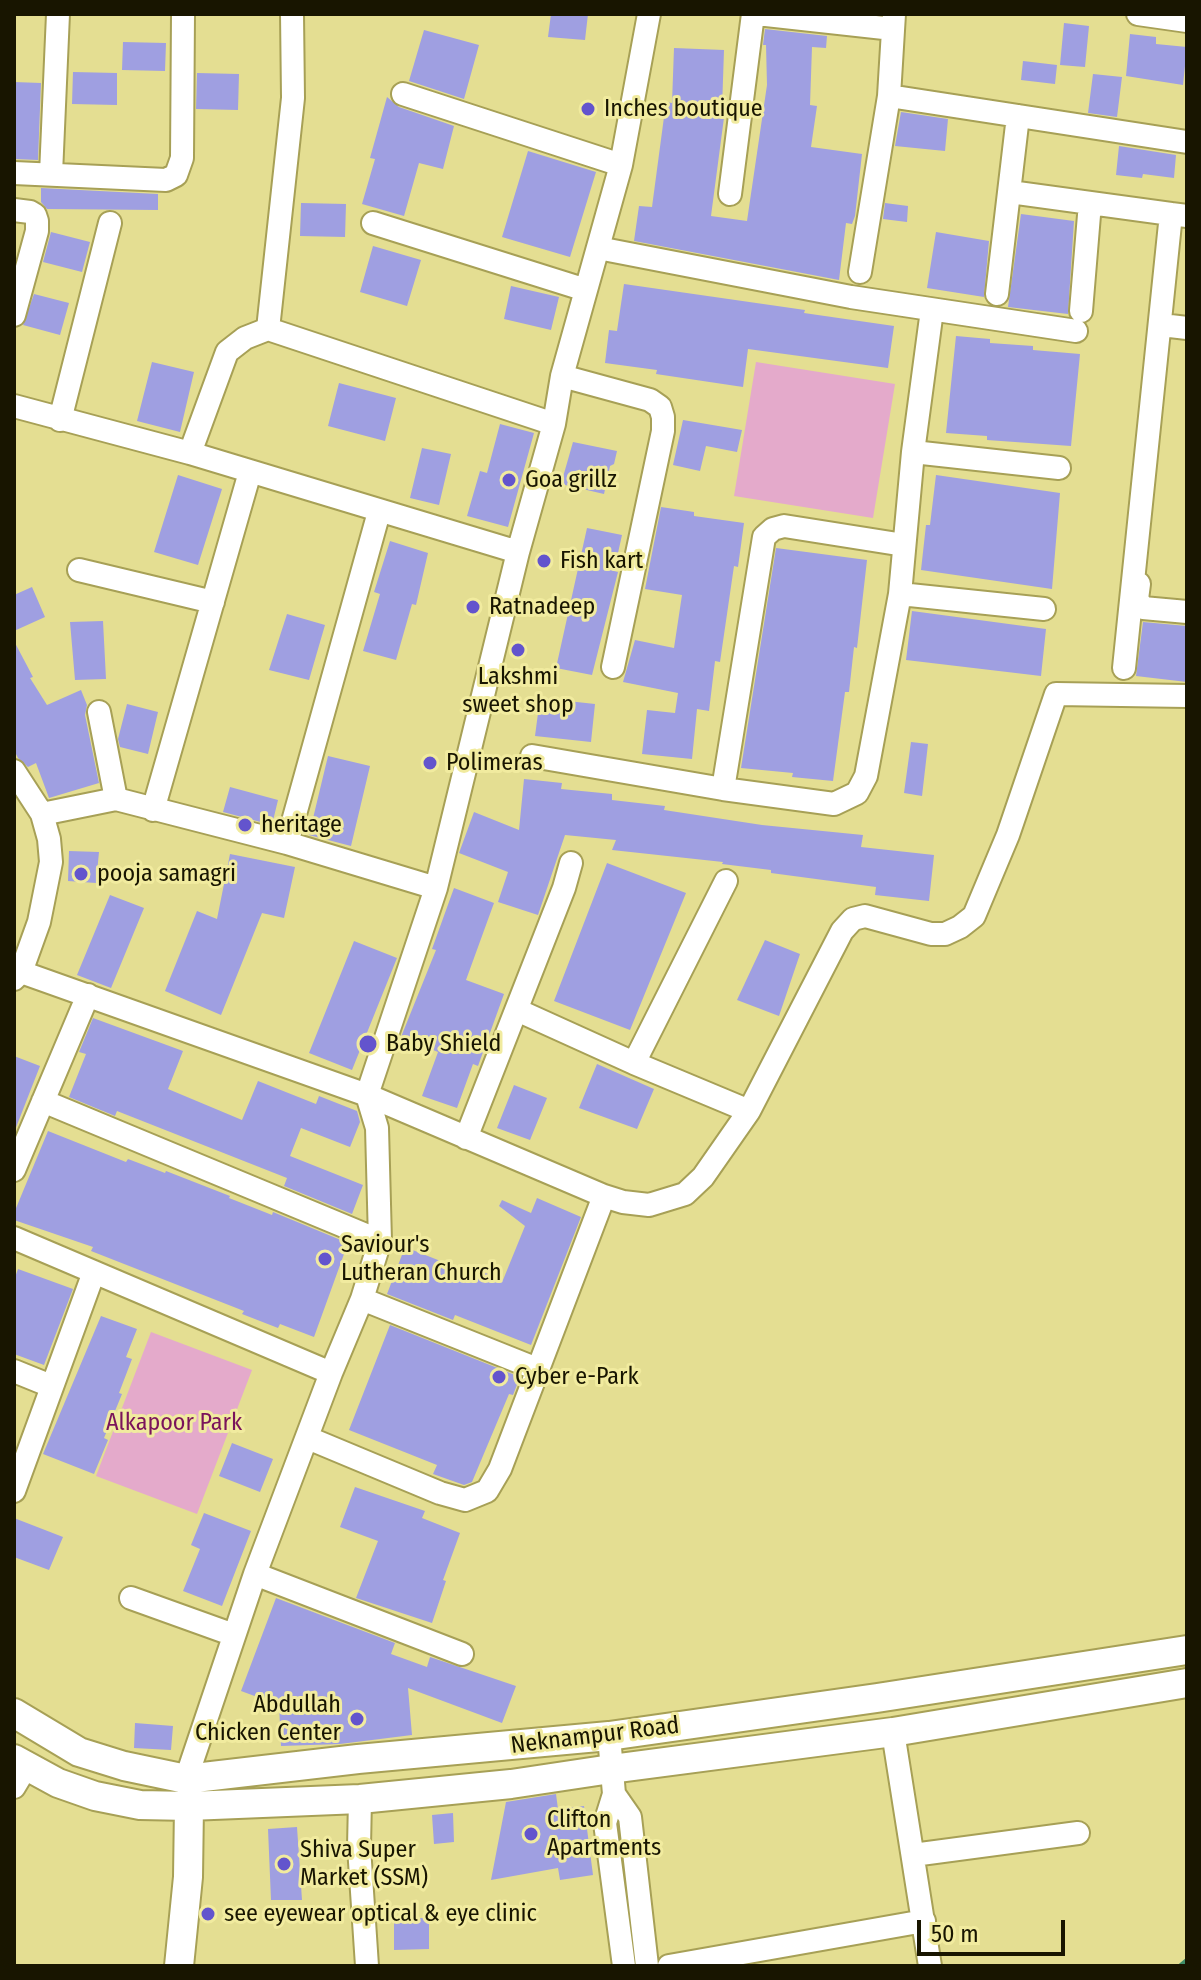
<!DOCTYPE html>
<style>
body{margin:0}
#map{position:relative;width:1201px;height:1980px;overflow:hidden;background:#e4de92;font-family:"Fira Sans Condensed",sans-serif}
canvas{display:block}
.frame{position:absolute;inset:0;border:16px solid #181500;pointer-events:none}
.scale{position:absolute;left:917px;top:1920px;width:148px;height:36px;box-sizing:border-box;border:4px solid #181500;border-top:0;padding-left:10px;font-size:24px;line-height:28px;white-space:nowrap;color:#181500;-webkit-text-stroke:6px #f1eb9f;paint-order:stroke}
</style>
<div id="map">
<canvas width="1201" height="1980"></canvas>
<div class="frame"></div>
<div class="scale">50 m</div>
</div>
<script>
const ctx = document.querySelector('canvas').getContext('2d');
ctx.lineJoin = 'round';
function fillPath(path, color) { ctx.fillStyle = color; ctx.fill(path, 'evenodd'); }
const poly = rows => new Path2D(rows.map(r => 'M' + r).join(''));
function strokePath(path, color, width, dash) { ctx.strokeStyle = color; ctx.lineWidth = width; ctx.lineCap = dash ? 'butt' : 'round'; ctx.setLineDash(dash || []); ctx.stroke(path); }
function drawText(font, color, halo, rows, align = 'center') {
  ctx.font = font + ' "Fira Sans Condensed",sans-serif'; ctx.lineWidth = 6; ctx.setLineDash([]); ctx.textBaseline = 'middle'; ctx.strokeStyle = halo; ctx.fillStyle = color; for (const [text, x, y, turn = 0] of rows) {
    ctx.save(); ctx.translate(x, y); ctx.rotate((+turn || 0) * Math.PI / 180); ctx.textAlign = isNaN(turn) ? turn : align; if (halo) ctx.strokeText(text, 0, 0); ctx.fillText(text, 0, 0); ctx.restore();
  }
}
fillPath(poly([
 [756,362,895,384,873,518,734,496],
 [151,1332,252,1370,197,1514,96,1476]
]), '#e4aacb');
strokePath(poly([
 [1181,1966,1187,1961]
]), '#3f8d68', 6);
fillPath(poly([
 [551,14,588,14,585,40,548,37],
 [1064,23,1089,26,1085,67,1060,65],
 [765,29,827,36,826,48,812,47,810,105,817,106,811,147,862,154,855,216,852,224,846,223,839,280,634,241,639,206,652,207,666,102,672,103,674,48,724,50,722,109,725,110,711,216,747,221,767,85,766,45,763,45],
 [424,30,479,45,464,99,409,81],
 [1130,34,1156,37,1156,44,1187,47,1183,85,1126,76],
 [123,42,166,43,165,71,122,70],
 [1023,61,1057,65,1055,84,1021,80],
 [73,72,117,73,117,105,72,104],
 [197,73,239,74,238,110,196,109],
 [1093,74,1122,77,1117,117,1088,113],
 [14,82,41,83,38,160,14,159],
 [387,97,399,107,454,126,443,169,419,163,404,216,362,204,375,159,370,158],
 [901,112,948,119,945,151,895,146],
 [1119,146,1176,155,1174,178,1143,174,1142,178,1116,175],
 [528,151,596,172,570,257,502,237],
 [41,188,158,194,158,210,47,209,41,202],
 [301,203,346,204,345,237,300,236],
 [885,203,908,206,907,222,883,219],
 [1021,214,1074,221,1068,314,1008,307],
 [51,232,90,242,82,272,43,262],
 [936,232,989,241,984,297,927,288],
 [373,246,421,260,407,306,360,292],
 [624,284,805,310,804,313,894,326,888,368,748,349,743,387,656,374,657,370,605,363,609,330,617,331],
 [511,286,559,297,551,330,504,319],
 [34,294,69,303,60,335,23,325],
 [956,336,990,339,990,343,1033,346,1033,350,1080,354,1071,446,987,440,987,436,946,433],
 [152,362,194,372,180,432,137,421],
 [339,383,396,398,385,441,328,426],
 [683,420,742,430,737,452,706,446,700,471,673,465],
 [500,424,534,433,508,527,467,516,480,471,487,473],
 [573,442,617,451,614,464,610,466,604,494,561,484],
 [422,448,451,454,439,505,410,498],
 [178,475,222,489,198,565,154,552],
 [936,475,1060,493,1052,589,921,570,926,525,930,525],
 [661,507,694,512,694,516,744,523,738,567,734,566,720,662,715,661,709,711,697,709,692,759,642,754,647,710,675,713,678,693,623,682,635,640,674,648,682,595,645,589],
 [587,528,622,535,614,571,618,572,592,675,556,668],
 [390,541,428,553,416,605,412,604,396,660,363,651,380,594,374,592],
 [776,548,867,560,857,648,854,647,849,692,845,692,833,781,792,777,793,773,741,768],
 [32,587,45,617,14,631,14,595],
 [912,611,1046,629,1041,676,906,660],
 [287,614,325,625,309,680,269,670],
 [103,621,106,679,75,680,70,622],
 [1143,622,1187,626,1187,682,1136,676],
 [14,641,33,677,30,678,47,705,81,690,87,705,85,715,99,783,49,798,36,763,28,767,18,758,14,750],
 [540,698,595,704,591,742,535,736],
 [127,704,158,712,148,754,120,747,118,739],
 [911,742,928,744,922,796,904,793],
 [328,756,370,766,351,846,309,835],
 [524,779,562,783,561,789,612,794,612,800,665,806,664,810,762,825,863,835,861,847,934,855,929,901,875,895,876,887,771,873,771,870,722,864,723,862,612,850,616,840,565,835,538,915,498,902,508,872,459,853,474,812,519,830],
 [230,787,278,800,272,825,223,812],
 [69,851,99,852,96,883,68,881],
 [230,854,295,867,284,918,262,913,221,1015,165,991,197,911,217,919],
 [607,863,686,893,630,1030,554,1001],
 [454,888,494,903,466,980,504,994,478,1066,473,1064,457,1108,422,1096,438,1052,401,1037,436,950,432,949],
 [110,895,144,908,111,988,77,975],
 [765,940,800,954,779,1016,737,1000],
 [354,941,397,958,352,1070,309,1053],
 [93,1018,183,1051,168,1089,242,1120,258,1081,316,1104,319,1096,357,1111,360,1122,350,1147,301,1128,290,1156,363,1185,352,1214,284,1186,287,1178,117,1111,115,1116,69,1097,86,1054,79,1052],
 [14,1056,40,1066,15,1130,14,1129],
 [597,1064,654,1089,637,1129,579,1108],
 [514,1085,547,1098,530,1140,497,1128],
 [48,1131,126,1162,128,1159,165,1173,166,1171,230,1196,229,1198,272,1215,273,1212,348,1243,314,1337,280,1324,278,1328,242,1314,244,1311,91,1251,93,1247,14,1220,14,1213],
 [537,1198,581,1217,531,1345,455,1315,453,1320,387,1294,405,1247,476,1275,478,1270,503,1280,525,1226,499,1206,502,1200,531,1213],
 [18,1269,73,1289,44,1365,14,1354,14,1280],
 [101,1316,137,1329,126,1357,132,1359,119,1393,122,1394,104,1438,108,1440,94,1474,43,1454],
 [390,1325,520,1377,513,1395,509,1394,472,1482,464,1485,433,1474,437,1465,349,1430],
 [232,1443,273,1459,260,1492,219,1476],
 [355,1487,425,1511,422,1518,460,1533,443,1580,446,1581,432,1623,356,1598,378,1541,340,1527],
 [204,1513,251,1531,222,1606,183,1591,200,1549,191,1545],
 [14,1518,63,1537,49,1570,14,1557],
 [276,1598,395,1643,391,1654,427,1667,430,1657,516,1686,502,1723,408,1688,412,1735,340,1744,281,1746,279,1705,241,1691],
 [135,1723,173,1726,171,1750,134,1748],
 [556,1794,558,1809,584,1806,593,1875,560,1880,558,1868,491,1880,506,1802],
 [453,1813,454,1842,434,1844,432,1815],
 [297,1827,302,1900,271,1900,268,1829],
 [394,1918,429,1918,429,1949,394,1950]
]), '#9f9fe1');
const minor = poly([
 [757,14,893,29],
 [1138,14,1187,21],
 [403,94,621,165],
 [889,96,1187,142],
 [14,173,166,180,176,175,182,158,183,14],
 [51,174,58,14],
 [1010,192,1171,214],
 [730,194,753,14],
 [14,210,30,212,35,215,37,221,37,231,14,315],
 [373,223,586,290],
 [598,248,851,297,1076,331],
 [860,272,889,96,894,14],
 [997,294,1018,116],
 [1081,311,1090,203],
 [1170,326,1187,328],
 [268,329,554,424],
 [562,376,650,400,660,407,663,417,663,431,613,667],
 [14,406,190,453,518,552],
 [60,420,110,223],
 [913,452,1059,468],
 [190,453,227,352,245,338,268,329,293,98,292,14],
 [79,570,213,602],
 [1139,584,1137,599,1143,608,1187,612],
 [900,594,1044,609],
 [1124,668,1171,214,1187,216],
 [99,712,116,799],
 [532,756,723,789,834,804,857,793,866,776,900,594,913,452,932,310],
 [14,771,42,814,49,839,51,862,39,922,21,972,14,979],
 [723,789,764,537,773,529,784,526,904,545],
 [153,810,250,472],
 [42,814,116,799,287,843,436,888],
 [287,843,379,512],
 [21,972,367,1095,604,1196,500,1469,487,1491,465,1500,440,1493,308,1438],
 [517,1010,634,1063,749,1111,842,931,853,919,865,916,931,934,945,934,960,927,974,916,1008,835,1056,694,1187,696],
 [634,1063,726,881],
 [43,1101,380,1241],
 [466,1138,564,888,571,863],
 [14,1170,88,995],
 [604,1196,623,1202,649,1205,685,1194,703,1177,749,1111],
 [14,1238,331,1373],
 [362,1299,537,1369],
 [14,1371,51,1386],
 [14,1491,94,1272],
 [255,1574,462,1654],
 [131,1598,234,1635],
 [893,1732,930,1966],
 [609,1736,614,1794,605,1823,624,1966],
 [186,1779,255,1574,331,1373,362,1299,380,1241,377,1128,367,1095,436,888,518,552,554,424,562,376,621,165,649,14],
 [14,1787,26,1767],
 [614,1794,630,1817,647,1966],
 [360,1799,359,1847,367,1966],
 [913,1855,1078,1833],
 [669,1966,924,1921]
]);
const tertiary = poly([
 [14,1713,79,1752,124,1766,186,1779,358,1759,609,1736,877,1698,1187,1650],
 [14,1759,58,1783,95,1796,140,1805,189,1806,360,1799,511,1784,611,1769,893,1732,1187,1683],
 [179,1966,188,1877,189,1806]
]);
strokePath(minor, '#a7a056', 26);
strokePath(tertiary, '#a7a056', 32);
strokePath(minor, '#fff', 22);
strokePath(tertiary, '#fff', 28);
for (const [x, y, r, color] of [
 [588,109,8,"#6354cd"],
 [509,480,8,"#6354cd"],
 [544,561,8,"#6354cd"],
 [473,607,8,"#6354cd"],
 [518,650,8,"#6354cd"],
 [430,763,8,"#6354cd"],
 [245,825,8,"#6354cd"],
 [81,874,8,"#6354cd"],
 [368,1044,10,"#6354cd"],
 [325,1259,8,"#6354cd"],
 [499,1377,8,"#6354cd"],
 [357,1719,8,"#6354cd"],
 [531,1834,8,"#6354cd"],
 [284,1864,8,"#6354cd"],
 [208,1914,8,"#6354cd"]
]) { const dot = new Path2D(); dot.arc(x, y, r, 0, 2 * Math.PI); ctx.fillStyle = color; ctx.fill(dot); strokePath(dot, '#f1eb9f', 3); }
drawText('24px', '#181500', '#f1eb9f', [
 ["Inches boutique",604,109],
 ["Goa grillz",525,480],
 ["Fish kart",560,561],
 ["Ratnadeep",489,607],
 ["Lakshmi",518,677,"center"],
 ["sweet shop",518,705,"center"],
 ["Polimeras",446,763],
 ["heritage",261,825],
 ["pooja samagri",97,874],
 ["Baby Shield",386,1044],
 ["Saviour's",341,1245],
 ["Lutheran Church",341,1273],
 ["Cyber e-Park",515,1377],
 ["Abdullah",341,1705,"right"],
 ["Chicken Center",341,1733,"right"],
 ["Clifton",547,1820],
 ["Apartments",547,1848],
 ["Shiva Super",300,1850],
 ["Market (SSM)",300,1878],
 ["see eyewear optical & eye clinic",224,1914]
], 'left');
drawText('24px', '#7a145b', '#f1eb9f', [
 ["Alkapoor Park",174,1423]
]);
drawText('24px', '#181500', '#f1eb9f', [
 ["Neknampur Road",595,1736,-7]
]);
</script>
